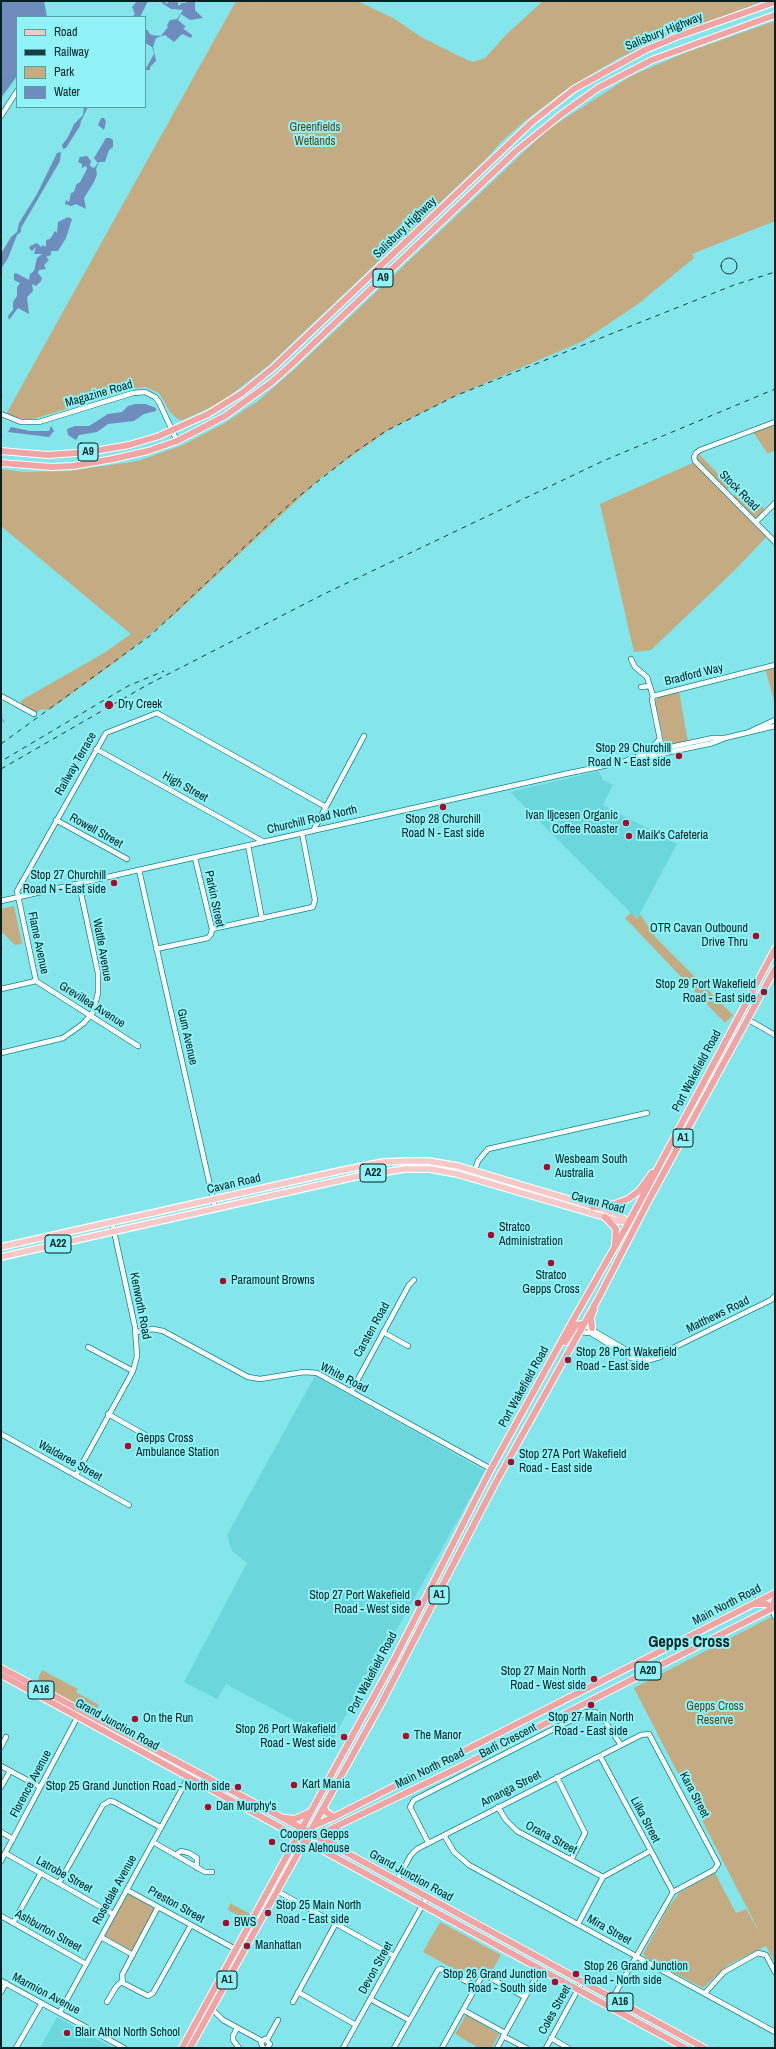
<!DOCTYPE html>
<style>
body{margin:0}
#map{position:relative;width:776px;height:2049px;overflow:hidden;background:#84e5ea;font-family:"Archivo Narrow",sans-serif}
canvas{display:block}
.frame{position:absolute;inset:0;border:2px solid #012123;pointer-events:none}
.legend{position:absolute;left:16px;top:16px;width:130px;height:92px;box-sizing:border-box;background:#91f3f7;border:1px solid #579fa2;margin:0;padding:5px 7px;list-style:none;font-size:12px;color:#012123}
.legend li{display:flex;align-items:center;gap:8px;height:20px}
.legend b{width:20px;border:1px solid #579fa2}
</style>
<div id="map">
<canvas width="776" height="2049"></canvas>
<div class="frame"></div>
<ul class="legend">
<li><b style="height:5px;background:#f7c8c8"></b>Road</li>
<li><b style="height:5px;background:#143e40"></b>Railway</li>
<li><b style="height:11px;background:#c5ab81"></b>Park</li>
<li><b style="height:11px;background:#6e8dbd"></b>Water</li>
</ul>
</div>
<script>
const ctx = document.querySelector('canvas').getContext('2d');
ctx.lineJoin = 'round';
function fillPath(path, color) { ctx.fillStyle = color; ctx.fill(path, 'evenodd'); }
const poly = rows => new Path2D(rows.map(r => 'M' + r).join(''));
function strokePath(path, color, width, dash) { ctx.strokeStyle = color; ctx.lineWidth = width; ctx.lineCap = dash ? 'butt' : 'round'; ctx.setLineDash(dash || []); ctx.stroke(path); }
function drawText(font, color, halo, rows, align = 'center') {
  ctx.font = font + ' "Archivo Narrow",sans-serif'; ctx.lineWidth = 4; ctx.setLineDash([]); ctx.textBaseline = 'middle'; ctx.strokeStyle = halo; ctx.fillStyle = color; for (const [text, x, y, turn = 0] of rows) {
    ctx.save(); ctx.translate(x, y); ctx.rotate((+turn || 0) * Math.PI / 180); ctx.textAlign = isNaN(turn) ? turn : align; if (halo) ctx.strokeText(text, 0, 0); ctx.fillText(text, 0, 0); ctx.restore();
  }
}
fillPath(poly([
 [599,771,603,780,613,785,603,805,677,844,637,919,510,792],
 [315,1376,485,1471,391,1640,387,1638,332,1741,226,1684,217,1699,184,1682,247,1563,232,1551,227,1535],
 [57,2017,113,2048,40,2048]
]), '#6bd7dd');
fillPath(poly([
 [236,1,357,1,393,18,421,37,467,60,473,62,485,58,509,32,543,1,764,1,648,44,619,58,571,86,526,120,501,142,486,159,269,365,228,397,211,407,183,420,179,420,170,412,159,393,145,387,135,388,30,420,16,417,5,416],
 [775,21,775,221,692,254,694,258,638,304,583,341,455,396,390,429,322,477,174,615,114,663,49,710,42,709,34,714,19,706,22,700,104,653,131,634,1,526,1,469,24,472,69,471,138,461,183,445,225,423,258,401,296,368,547,130,631,76,685,53],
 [775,422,775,450,768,454,753,432],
 [697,452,731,487,725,491,732,498,737,491,756,510,761,504,766,512,756,522,768,535,736,569,651,650,634,652,600,504,695,462],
 [775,665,775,705,765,668],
 [679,691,688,742,668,744,664,741,655,702,658,697],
 [14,906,22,944,15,945,1,931,1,909],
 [631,913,637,919,640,914,656,938,733,1015,725,1023,625,918],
 [775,1615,775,1963,766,1946,728,1965,703,1988,648,1959,643,1954,668,1908,679,1893,715,1873,736,1913,746,1909,762,1937,634,1688],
 [42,1670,78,1689,76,1692,99,1705,93,1715,38,1685,39,1676],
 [128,1893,155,1908,132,1951,105,1936],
 [230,1903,250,1914,247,1920,228,1910],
 [440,1922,501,1955,492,1971,482,1966,474,1980,423,1952],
 [466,2015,499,2034,492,2048,479,2048,455,2034]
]), '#c5ab81');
fillPath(poly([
 [1,1,44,1,47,17,17,17,17,76,1,98],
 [137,1,148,1,140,17,132,17,135,14,132,7],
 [163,1,167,4,169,1,178,1,178,6,182,3,186,3,187,1,195,1,195,10,203,18,190,20,181,14,178,20,186,27,183,28,185,30,192,35,191,38,182,34,174,42,165,35,156,38,153,47,156,61,150,67,150,70,145,70,154,54,152,47,145,43,146,30,148,30,149,33,152,35,161,36,167,28,168,28,167,25,170,20,177,19,183,10,171,9,162,3],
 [84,107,88,107,81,121,80,126,66,148,63,149,62,145,68,137,74,124,83,115],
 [101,118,104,118,106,122,104,130,98,125],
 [106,138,110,138,113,140,113,147,109,150,105,162,99,162,96,169,97,174,94,182,84,198,86,209,76,204,71,206,65,204,66,200,69,202,71,193,74,192,76,185,80,182,87,169,86,166,82,168,82,164,78,162,80,157,87,156,91,161,90,166,94,168,98,163,94,158],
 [61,152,60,161,21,228,21,232,17,235,8,258,1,269,2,252,11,237,17,232,19,223,37,194,57,153],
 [68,217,72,219,66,238,58,251,51,251,51,255,46,257,49,260,44,265,46,269,39,270,38,273,42,278,41,281,36,286,32,284,33,291,27,297,29,314,18,308,9,320,8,316,13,310,13,302,17,296,17,287,20,283,14,280,14,274,16,273,29,280,30,274,34,271,37,258,42,254,34,254,36,247,32,251,29,248,30,246,37,243,41,247,43,245,46,247,46,240,50,239,55,231,57,233,58,222],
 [135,404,146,404,156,408,156,411,144,414,134,421,108,424,97,432,79,435,76,440,68,435,67,429,75,426,89,426,108,414,122,412,128,406],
 [51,426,54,431,49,437,8,432,11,427,30,431,49,431]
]), '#6e8dbd');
strokePath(poly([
 [1,717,4,722]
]), '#6e8dbd', 1);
const minor = poly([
 [1,116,17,91],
 [1,414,21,422,39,422,133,393,145,392,155,397,159,402,177,441],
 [775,422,700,450,696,453,694,457,695,461,775,542],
 [756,522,775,503],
 [631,659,635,667,647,677,653,696],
 [641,687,650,686],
 [1,696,34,714],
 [751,731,775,720],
 [96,749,264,842],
 [646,753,660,739],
 [663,754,652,700,653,696,775,665],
 [628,760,661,749,713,738,725,738,775,726],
 [56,820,127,859],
 [313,831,364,736],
 [248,845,262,919],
 [139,870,215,1208],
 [1,901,565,774,713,743,725,738],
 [212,929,313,907,315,900,302,833],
 [156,949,208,938,211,934,212,929,195,858],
 [36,981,138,1046],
 [1,989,36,981,17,891,106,733,157,713,326,807],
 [747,1019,775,1035],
 [1,1053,63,1038,84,1023,93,1012,98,993,98,973,79,884],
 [472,1178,478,1161,488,1149,647,1113],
 [582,1324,633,1354,645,1357,671,1348],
 [136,1332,153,1329,163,1331,248,1377,260,1379,304,1372,317,1373,491,1469],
 [383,1332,408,1346],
 [578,1332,591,1333,631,1358,646,1361,660,1357,673,1348,771,1300,775,1296],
 [88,1347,133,1371],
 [351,1392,409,1285,414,1280],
 [108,1414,156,1441],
 [1,1434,129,1505],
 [76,1475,133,1371,137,1356,135,1327,112,1222],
 [772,1608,775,1617],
 [1,1747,6,1737],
 [600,1756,673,1892],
 [1,1766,40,1787],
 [557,1777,585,1833,571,1860],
 [1,1787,10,1771],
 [498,1807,506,1820,517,1831,603,1877],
 [1,1832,13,1839],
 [444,1835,454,1852,469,1865,775,2032],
 [153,1842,205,1872,212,1872],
 [428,1842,410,1807,414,1800,587,1712,595,1712,602,1717,621,1745],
 [5,1853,113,1914],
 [175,1855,181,1851,189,1853,197,1858,197,1868],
 [1,1861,78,1716],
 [397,1880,411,1855,417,1849,641,1735,649,1734,718,1864,714,1870,673,1892,608,2006],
 [59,1883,103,1805,110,1801,114,1802,160,1827],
 [127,1890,237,1950],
 [277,1891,394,1956],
 [158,1907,122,1975,123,1983,148,1996,153,1993,191,1925],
 [1,1916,86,1964],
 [13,1923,41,1873],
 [578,1924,603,1877,650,1851],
 [101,1937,133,1955],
 [1,1981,124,2048],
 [1,1992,6,1983],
 [298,1992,356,2025],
 [705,1993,724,1972,758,1953,766,1955,775,1972],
 [370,1999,409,2020],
 [107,2002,116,1987,122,1981],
 [293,2002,336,1923],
 [211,2008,223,2020,262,2041],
 [463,2010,505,2033],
 [60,2012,188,1778],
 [237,2028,233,2036,233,2040,239,2048],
 [503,2036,526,2048],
 [551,2038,568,2048],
 [267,2040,278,2020],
 [16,2048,42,2003],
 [263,2048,261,2043,265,2039,270,2044,267,2048],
 [343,2048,427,1897],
 [394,2048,438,1970,441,1969,476,1986],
 [442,2048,483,1974,525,1997],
 [497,2048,535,1979],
 [546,2048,582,1982]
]);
const major = poly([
 [1,1247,339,1171,383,1162,407,1161,428,1161,458,1166,615,1213,629,1222],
 [1,1257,359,1176,405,1169,430,1169,457,1174,618,1221,629,1222]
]);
const highway = poly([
 [1,451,48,455,89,452,129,445,159,436,208,414,242,393,274,367,532,122,574,89,645,50,676,37,775,2],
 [1,463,52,467,73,466,113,459,148,451,177,441,225,416,272,382,291,365,516,151,563,113,598,88,652,60,775,15],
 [593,1207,615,1204,628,1199,639,1191,652,1173],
 [605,1217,616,1229,615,1244],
 [592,1328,591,1317,594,1310],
 [565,1342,576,1325,582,1324],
 [755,1604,767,1604,772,1608],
 [772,1608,775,1599],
 [1,1668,281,1817,704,2048],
 [1,1675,685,2048],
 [324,1807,326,1812,334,1817],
 [285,1818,295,1819,310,1812],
 [313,1826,334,1817,775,1593],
 [314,1837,456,1769,775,1607],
 [336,1847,333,1840,338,1826],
 [182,2048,396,1656,491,1469,572,1322,629,1222,775,949],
 [190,2048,381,1704,495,1484,598,1299,649,1200,775,969]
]);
strokePath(minor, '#13868b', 6);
strokePath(major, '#fff', 8);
strokePath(highway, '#fff', 8);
strokePath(minor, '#fff', 4.5);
strokePath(major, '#f7c8c8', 5.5);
strokePath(highway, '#f1a4a4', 6);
strokePath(poly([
 '721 266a8 8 0 1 1 16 0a8 8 0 1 1-16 0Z'
]), '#143e40', 1);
strokePath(poly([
 [1,744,151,635,293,501,355,452,386,431,455,396,734,285,775,272],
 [5,759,128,686,164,671],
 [1,769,147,685,324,594,603,461,775,389]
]), '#143e40', 1, [5, 5]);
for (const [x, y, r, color] of [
 [109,705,5,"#a50a2c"],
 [679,756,4,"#a50a2c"],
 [443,807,4,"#a50a2c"],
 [626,823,4,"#a50a2c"],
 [629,836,4,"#a50a2c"],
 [114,883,4,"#a50a2c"],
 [756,936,4,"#a50a2c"],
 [764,992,4,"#a50a2c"],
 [547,1167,4,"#a50a2c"],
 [491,1235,4,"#a50a2c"],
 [551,1263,4,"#a50a2c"],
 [223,1281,4,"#a50a2c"],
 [568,1360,4,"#a50a2c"],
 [128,1446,4,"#a50a2c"],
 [511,1462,4,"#a50a2c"],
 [418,1603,4,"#a50a2c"],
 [594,1679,4,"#a50a2c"],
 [591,1705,4,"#a50a2c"],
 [135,1719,4,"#a50a2c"],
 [406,1736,4,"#a50a2c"],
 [344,1737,4,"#a50a2c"],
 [294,1785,4,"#a50a2c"],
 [238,1787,4,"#a50a2c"],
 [208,1807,4,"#a50a2c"],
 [272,1842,4,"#a50a2c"],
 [268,1913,4,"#a50a2c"],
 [226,1923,4,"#a50a2c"],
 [247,1946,4,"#a50a2c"],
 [576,1974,4,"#a50a2c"],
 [555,1982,4,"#a50a2c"],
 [67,2033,4,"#a50a2c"]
]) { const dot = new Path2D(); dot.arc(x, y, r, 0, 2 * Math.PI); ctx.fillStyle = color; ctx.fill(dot); strokePath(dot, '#91f3f7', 1.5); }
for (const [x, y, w] of [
 [383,278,20],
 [88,452,20],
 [683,1138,20],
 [373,1173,26],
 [58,1244,26],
 [439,1595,20],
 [648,1671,26],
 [41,1690,26],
 [227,1980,20],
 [620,2002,26]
]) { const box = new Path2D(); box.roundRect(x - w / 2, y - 9, w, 18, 3); ctx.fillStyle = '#91f3f7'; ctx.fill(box); strokePath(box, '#012123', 1); }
drawText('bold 11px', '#012123', null, [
 ["A9",383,278],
 ["A9",88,452],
 ["A1",683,1138],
 ["A22",373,1173],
 ["A22",58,1244],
 ["A1",439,1595],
 ["A20",648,1671],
 ["A16",41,1690],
 ["A1",227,1980],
 ["A16",620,2002]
]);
drawText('12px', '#012123', '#91f3f7', [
 ["Salisbury Highway",664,32,-22],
 ["Salisbury Highway",405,228,-44],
 ["Magazine Road",99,394,-16],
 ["Stock Road",739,491,45],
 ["Bradford Way",694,675,-14],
 ["Railway Terrace",76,764,-60],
 ["High Street",185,787,29],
 ["Churchill Road North",312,820,-13],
 ["Rowell Street",96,831,29],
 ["Parkin Street",214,899,78],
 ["Flame Avenue",38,943,78],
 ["Wattle Avenue",102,950,80],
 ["Grevillea Avenue",92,1005,32],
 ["Gum Avenue",187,1037,77],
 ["Port Wakefield Road",697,1071,-62],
 ["Cavan Road",234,1184,-13],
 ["Cavan Road",598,1203,15],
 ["Kenworth Road",140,1306,79],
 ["Matthews Road",718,1315,-26],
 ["Carsten Road",372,1330,-61],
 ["White Road",344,1378,27],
 ["Port Wakefield Road",524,1387,-61],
 ["Waldaree Street",70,1461,29],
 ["Main North Road",727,1605,-27],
 ["Port Wakefield Road",373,1673,-62],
 ["Grand Junction Road",117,1725,29],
 ["Barli Crescent",508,1741,-27],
 ["Main North Road",430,1769,-26],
 ["Florence Avenue",31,1784,-62],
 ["Amanga Street",511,1789,-27],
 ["Kara Street",694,1795,62],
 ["Lilka Street",645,1820,62],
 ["Orana Street",551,1838,28],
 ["Latrobe Street",64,1875,29],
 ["Grand Junction Road",411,1876,29],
 ["Rosedale Avenue",115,1890,-61],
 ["Preston Street",176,1905,29],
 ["Mira Street",609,1930,29],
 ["Ashburton Street",48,1931,29],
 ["Devon Street",376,1968,-61],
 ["Marmion Avenue",46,1994,28],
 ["Coles Street",555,2010,-61]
]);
drawText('12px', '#5c441a', '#91f3f7', [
 ["Greenfields",315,128],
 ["Wetlands",315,142],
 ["Gepps Cross",715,1707],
 ["Reserve",715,1721]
]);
drawText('12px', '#012123', '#91f3f7', [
 ["Dry Creek",118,705],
 ["Stop 29 Churchill",671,749,"right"],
 ["Road N - East side",671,763,"right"],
 ["Ivan Iljcesen Organic",618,816,"right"],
 ["Coffee Roaster",618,830,"right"],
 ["Stop 28 Churchill",443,820,"center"],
 ["Road N - East side",443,834,"center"],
 ["Maik's Cafeteria",637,836],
 ["Stop 27 Churchill",106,876,"right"],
 ["Road N - East side",106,890,"right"],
 ["OTR Cavan Outbound",748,929,"right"],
 ["Drive Thru",748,943,"right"],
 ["Stop 29 Port Wakefield",756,985,"right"],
 ["Road - East side",756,999,"right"],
 ["Wesbeam South",555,1160],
 ["Australia",555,1174],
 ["Stratco",499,1228],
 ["Administration",499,1242],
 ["Stratco",551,1276,"center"],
 ["Gepps Cross",551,1290,"center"],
 ["Paramount Browns",231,1281],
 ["Stop 28 Port Wakefield",576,1353],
 ["Road - East side",576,1367],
 ["Gepps Cross",136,1439],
 ["Ambulance Station",136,1453],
 ["Stop 27A Port Wakefield",519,1455],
 ["Road - East side",519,1469],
 ["Stop 27 Port Wakefield",410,1596,"right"],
 ["Road - West side",410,1610,"right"],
 ["Stop 27 Main North",586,1672,"right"],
 ["Road - West side",586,1686,"right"],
 ["Stop 27 Main North",591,1718,"center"],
 ["Road - East side",591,1732,"center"],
 ["On the Run",143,1719],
 ["Stop 26 Port Wakefield",336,1730,"right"],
 ["Road - West side",336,1744,"right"],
 ["The Manor",414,1736],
 ["Kart Mania",302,1785],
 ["Stop 25 Grand Junction Road - North side",230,1787,"right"],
 ["Dan Murphy's",216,1807],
 ["Coopers Gepps",280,1835],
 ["Cross Alehouse",280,1849],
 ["Stop 25 Main North",276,1906],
 ["Road - East side",276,1920],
 ["BWS",234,1923],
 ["Manhattan",255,1946],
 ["Stop 26 Grand Junction",584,1967],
 ["Road - North side",584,1981],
 ["Stop 26 Grand Junction",547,1975,"right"],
 ["Road - South side",547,1989,"right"],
 ["Blair Athol North School",75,2033]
], 'left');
drawText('bold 16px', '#012123', '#91f3f7', [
 ["Gepps Cross",689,1643]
]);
</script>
